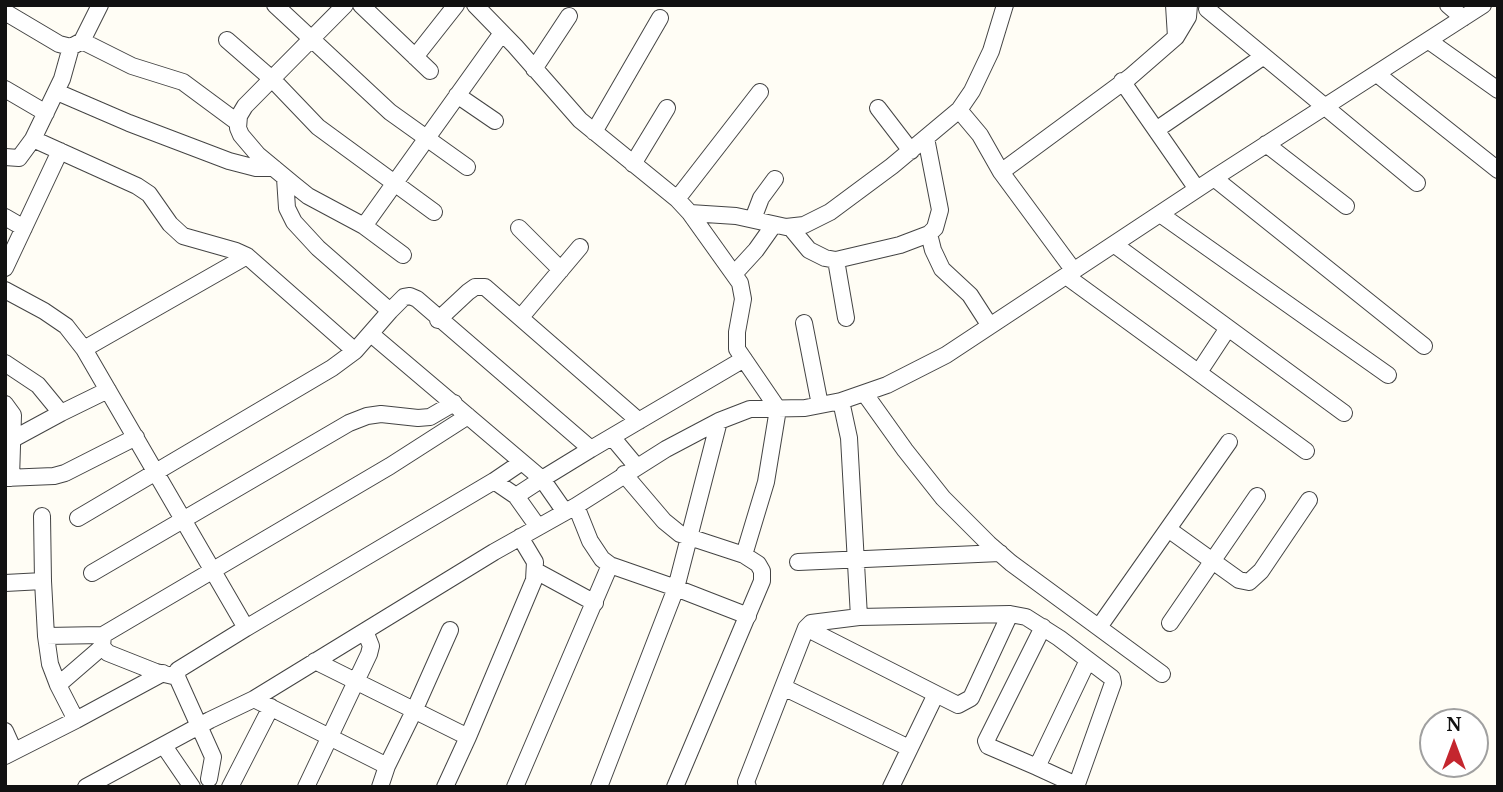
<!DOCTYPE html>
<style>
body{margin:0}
#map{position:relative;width:1503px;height:792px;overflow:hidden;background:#fffdf5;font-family:"Noto Serif",serif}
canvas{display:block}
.frame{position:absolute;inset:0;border:7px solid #111;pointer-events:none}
.north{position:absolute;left:1419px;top:708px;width:70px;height:70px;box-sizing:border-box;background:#fff;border:2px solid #a0a0a0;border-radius:50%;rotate:0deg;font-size:19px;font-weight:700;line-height:28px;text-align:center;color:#111}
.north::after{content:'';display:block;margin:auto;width:24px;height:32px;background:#c4262e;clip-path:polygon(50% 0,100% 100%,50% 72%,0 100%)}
</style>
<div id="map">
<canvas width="1503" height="792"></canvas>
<div class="frame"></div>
<div class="north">N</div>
</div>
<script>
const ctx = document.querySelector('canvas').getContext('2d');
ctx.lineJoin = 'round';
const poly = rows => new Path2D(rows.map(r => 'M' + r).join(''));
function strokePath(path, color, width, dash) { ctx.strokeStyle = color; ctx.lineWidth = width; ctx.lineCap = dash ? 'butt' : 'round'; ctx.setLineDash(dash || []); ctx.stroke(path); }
const minor = poly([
 [275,5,390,112,467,167],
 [345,5,245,106,239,116,238,128,241,135,258,155,293,184,308,196,364,226],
 [361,5,430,71],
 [475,5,515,46,580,120,677,199,690,213,740,283,743,299,737,332,737,349,778,409,766,482,744,555,758,564,762,571,762,581,675,787],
 [1174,5,1176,37],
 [1448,5,1463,18],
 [1207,9,1417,183],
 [5,12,59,44,71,47,82,41,100,5],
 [227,40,273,80,318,127,434,212],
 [82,41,132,66,183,82,237,122],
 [1429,41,1498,90],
 [71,47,62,79,33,139,137,186,149,194,170,224,183,236,236,251,247,256,355,351,390,311],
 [415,57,456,5],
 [534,69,569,16],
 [1377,74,1498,170],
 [1122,81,1197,189],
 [5,89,46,113],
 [57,92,129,123,229,161,256,168,274,168],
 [457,95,495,121],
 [878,108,911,151],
 [959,110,980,135,1001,172,1074,271],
 [1156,130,1264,56],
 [594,132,660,18],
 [1266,144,1346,206],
 [5,157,19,158,33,139],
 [633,164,667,108],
 [1001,172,1130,77,1176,37,1188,17,1189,5],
 [285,178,287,208,294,222,318,248,390,311,404,297,410,296,417,299,591,449,744,359],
 [1214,178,1424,346],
 [677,199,760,92],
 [690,213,736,216,786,227,804,225,830,212,892,166,959,110,972,91,991,51,1005,5],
 [1160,214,1388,375],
 [5,217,24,228],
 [753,219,761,198,775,179],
 [790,227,809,250,825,258,836,260,900,245,929,234,935,228,940,210,926,138],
 [519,228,561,270],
 [929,234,933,250,942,269,970,295,990,326],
 [1115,245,1344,413],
 [403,255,364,226,502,33],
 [836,260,846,318],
 [5,268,60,151],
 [734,274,756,250,773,226],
 [1066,276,1306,451],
 [5,290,44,311,66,326,84,349],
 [521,317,580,247],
 [438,320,468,292,475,287,485,287,639,421],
 [804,323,820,405],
 [371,334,542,479,591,449],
 [5,363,38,385,61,413,108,390],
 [1199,372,1228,328],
 [865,394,905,450,943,498,989,544,1011,563,1162,674],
 [841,401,849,438,859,617,1010,614,1026,617,1059,638,1112,678,1113,683,1077,784,1074,784,1037,767,1088,660],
 [5,404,13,415,11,478],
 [612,437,637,467],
 [13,439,61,413],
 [624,474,664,521,680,534,744,555],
 [5,478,54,476,65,473,136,437],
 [494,481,522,462],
 [516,496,538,527],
 [576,506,590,541,602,559,610,565,676,588,719,421],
 [42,516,43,581],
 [78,518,332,368,355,351],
 [1168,529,1239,580,1249,582,1261,571,1309,500],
 [798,562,1000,553],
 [536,571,595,603],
 [92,573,349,423,367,416,381,414,418,418,430,417,454,403],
 [5,583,43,581,46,636,103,635],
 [1170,623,1257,496],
 [1099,627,1229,442],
 [246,628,494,481,516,496,542,479,565,512],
 [806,628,936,694,891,787],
 [46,636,50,664,58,685],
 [102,647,58,685,76,720,163,673],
 [315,661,468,737,534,580,535,562,520,537],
 [177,677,156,672,108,653,102,647,103,635,390,466,468,416],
 [783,687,909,748],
 [936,694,958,705,971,698,1010,614],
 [254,699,387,766,380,787],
 [5,731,14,751],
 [164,746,192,787],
 [5,756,76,720],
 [387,766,414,711,450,630],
 [1037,767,988,746,986,741,1043,627],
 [209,779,213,757,177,677,178,670,246,628,84,349,247,256],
 [86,787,210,720,254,699,494,552,576,506,666,449,719,421,750,409,805,408,841,401,887,385,946,355,1214,178,1483,5],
 [230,787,271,707],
 [306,787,369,654,371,646,365,631],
 [445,787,468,737],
 [515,787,610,565],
 [599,787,676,588,748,616],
 [748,787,746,782,806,628,811,623,859,617]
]);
strokePath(minor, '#444', 18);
strokePath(minor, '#fff', 16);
</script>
